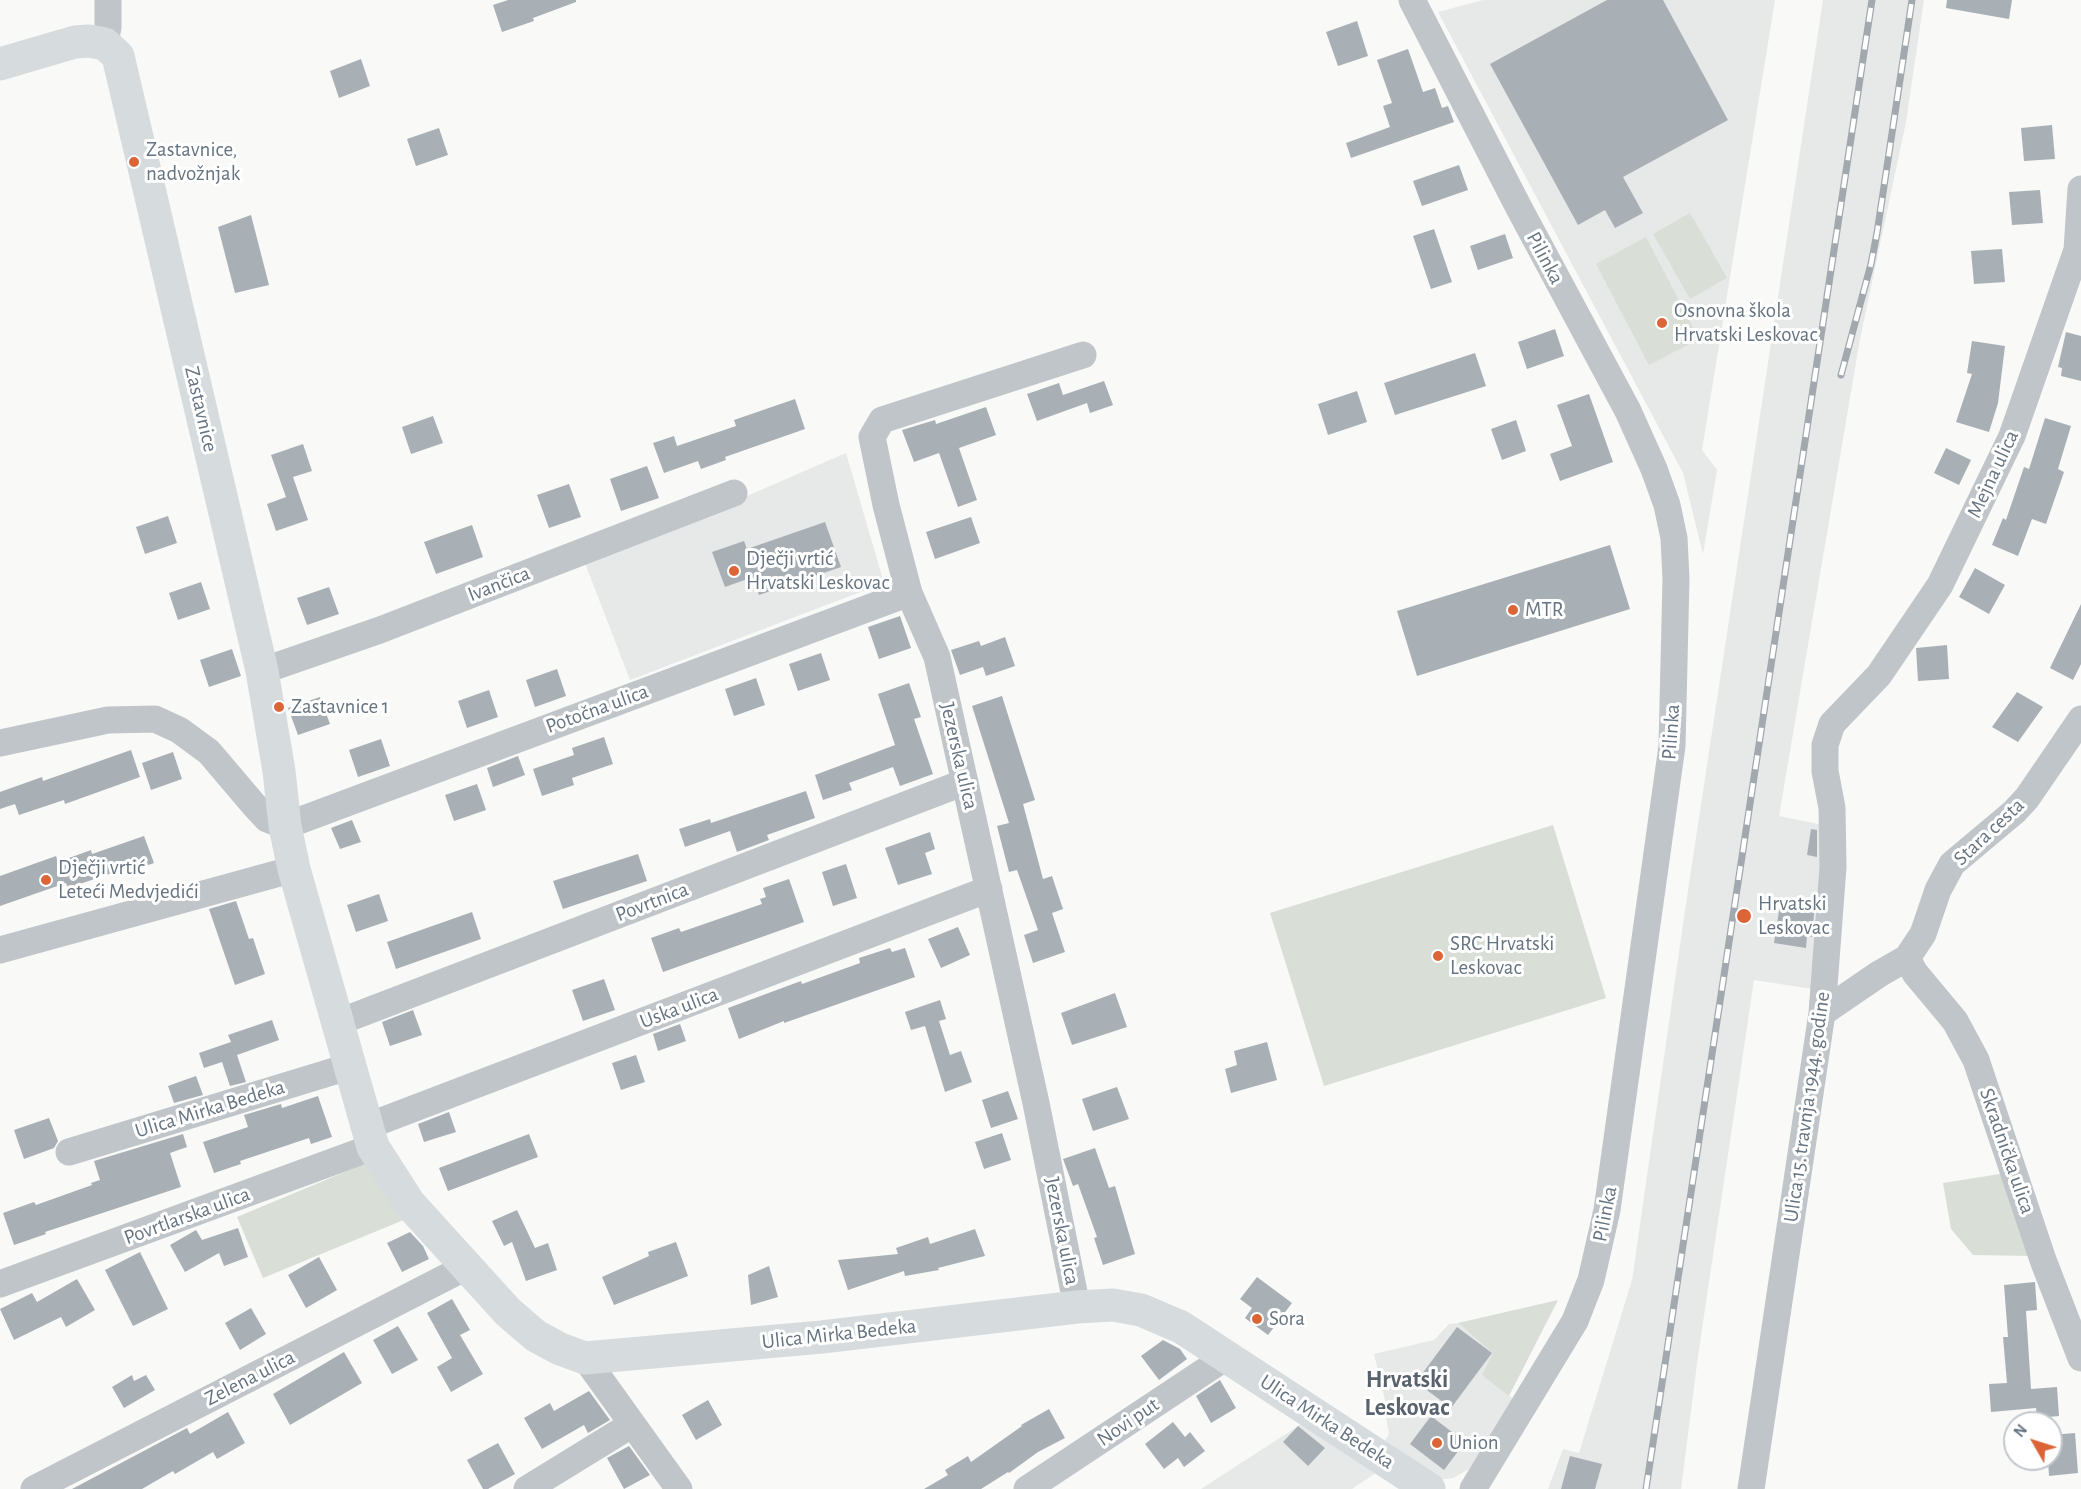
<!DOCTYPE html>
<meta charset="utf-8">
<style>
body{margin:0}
#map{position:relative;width:2081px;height:1489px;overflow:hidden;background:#f9f9f7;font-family:"Alegreya Sans",sans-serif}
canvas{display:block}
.north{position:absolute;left:2003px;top:1411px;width:60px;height:60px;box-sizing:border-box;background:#fff;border:2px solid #c2c7cd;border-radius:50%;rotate:309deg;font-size:16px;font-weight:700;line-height:24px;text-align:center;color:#667481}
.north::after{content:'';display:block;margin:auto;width:21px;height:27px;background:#db6536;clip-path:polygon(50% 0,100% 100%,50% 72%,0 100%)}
</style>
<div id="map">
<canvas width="2081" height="1489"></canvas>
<div class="north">N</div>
</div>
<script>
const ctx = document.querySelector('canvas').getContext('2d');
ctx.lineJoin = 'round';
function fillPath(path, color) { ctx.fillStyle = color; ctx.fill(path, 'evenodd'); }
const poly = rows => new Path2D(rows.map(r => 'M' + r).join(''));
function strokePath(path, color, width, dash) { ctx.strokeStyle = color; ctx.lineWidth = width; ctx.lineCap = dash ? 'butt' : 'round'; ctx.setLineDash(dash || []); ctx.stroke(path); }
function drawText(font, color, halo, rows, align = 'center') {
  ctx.font = font + ' "Alegreya Sans",sans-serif'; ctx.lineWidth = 6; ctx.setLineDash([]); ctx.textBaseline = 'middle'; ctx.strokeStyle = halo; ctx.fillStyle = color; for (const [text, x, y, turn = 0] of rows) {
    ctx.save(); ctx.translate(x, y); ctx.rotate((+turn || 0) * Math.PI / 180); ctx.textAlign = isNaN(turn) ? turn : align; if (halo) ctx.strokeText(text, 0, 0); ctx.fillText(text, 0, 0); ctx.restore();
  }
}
fillPath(poly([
 [1483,0,1775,0,1702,450,1717,470,1703,554,1683,473,1438,12],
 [1823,0,1924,0,1906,122,1860,339,1779,816,1828,826,1819,990,1754,980,1698,1356,1681,1489,1548,1489,1563,1449,1579,1453,1632,1280,1687,897],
 [846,453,884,583,630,680,583,558,740,499],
 [1458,1323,1494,1353,1509,1396,1515,1400,1469,1469,1453,1478,1437,1480,1380,1448,1389,1434,1386,1417,1389,1417,1374,1354,1434,1340,1449,1324],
 [1309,1419,1383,1468,1352,1489,1201,1489]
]), '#e7e8e8');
fillPath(poly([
 [1690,213,1727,278,1690,299,1653,234],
 [1646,237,1699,339,1649,365,1596,264],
 [1553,825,1606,998,1324,1086,1270,913],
 [369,1164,406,1219,263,1278,237,1217,359,1166],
 [2006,1173,2035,1256,1973,1255,1951,1229,1943,1183],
 [1558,1300,1509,1396,1482,1375,1493,1353,1458,1323]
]), '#d9ded7');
fillPath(poly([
 [508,0,576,0,576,2,533,18,534,21,502,32,493,5],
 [1607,0,1663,0,1728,120,1623,177,1643,213,1615,228,1605,210,1578,225,1490,64],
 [1947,0,2012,0,2009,19,1946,8],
 [1357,21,1368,56,1338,66,1326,32],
 [1408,49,1423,92,1435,88,1442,108,1448,106,1454,122,1351,158,1346,143,1390,127,1383,106,1392,103,1377,60],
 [361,59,370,86,339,98,330,71],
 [2052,125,2055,159,2024,161,2021,128],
 [439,128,448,155,416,166,407,139],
 [1459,165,1468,190,1422,206,1413,181],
 [2040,190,2043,223,2012,225,2009,192],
 [251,215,269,285,235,293,218,227],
 [1434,229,1452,282,1431,289,1413,236],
 [1505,234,1513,258,1478,270,1470,246],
 [2002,249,2005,282,1974,284,1971,251],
 [1555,329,1564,356,1527,369,1518,342],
 [2066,332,2081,336,2081,381,2061,376,2062,368,2058,367],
 [1972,341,2005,346,1998,403,1989,432,1956,422,1972,374,1967,373],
 [1475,353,1486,386,1395,415,1384,383],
 [1104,381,1113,405,1090,413,1087,403,1037,421,1027,394,1059,383,1063,395],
 [1357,391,1367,422,1328,435,1318,404],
 [1589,394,1613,462,1560,481,1550,454,1572,446,1557,405],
 [795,399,805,429,725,457,726,460,701,469,698,461,664,473,653,443,674,436,677,446,736,426,734,420],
 [986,407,996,435,959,448,977,500,958,507,939,453,914,462,902,430,935,420,936,424],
 [433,416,443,443,411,454,402,427],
 [2045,418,2071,426,2058,469,2064,472,2046,524,2032,519,2018,556,1992,545,2003,518,2006,520,2024,467,2029,469],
 [1516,420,1526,451,1502,460,1491,429],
 [303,444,312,471,293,477,308,520,276,531,267,504,286,497,271,455],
 [1946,448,1971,460,1959,485,1934,473],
 [647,466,659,498,621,511,610,479],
 [569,484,581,517,549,528,537,495],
 [168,516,177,543,145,554,136,527],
 [971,517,980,543,935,559,926,532],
 [825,522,841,567,759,595,753,577,725,587,712,552,744,541,747,549],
 [472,525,483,557,436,574,424,542],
 [1610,545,1630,609,1417,676,1397,611],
 [1975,568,2005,585,1989,614,1959,597],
 [201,582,210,609,178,620,169,593],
 [329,587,339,614,307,625,297,598],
 [2081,604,2081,664,2073,680,2050,668],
 [900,616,911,648,879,659,868,627],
 [1005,637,1015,666,986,676,983,667,960,675,951,650,979,641,981,646],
 [1947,645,1949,679,1918,681,1916,648],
 [232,649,241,676,209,687,200,660],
 [821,653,830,680,798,691,789,664],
 [557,669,566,696,535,707,526,680],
 [756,678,765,705,734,716,725,689],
 [909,683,921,717,914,719,933,774,900,786,893,767,849,783,852,790,823,800,815,775,895,745,878,694],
 [489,690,498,717,467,728,458,701],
 [2017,692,2043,707,2018,742,1992,727],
 [1002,696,1035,800,1023,804,1043,879,1052,876,1063,909,1052,913,1065,952,1033,963,1024,935,1038,930,1017,870,1009,872,997,826,1009,823,972,706],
 [320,697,330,724,298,735,288,708],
 [604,737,613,764,572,778,574,785,542,796,533,769,574,755,572,748],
 [381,739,390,766,358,777,349,750],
 [131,750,140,777,65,804,64,800,19,815,15,804,0,809,0,792,42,777,43,781],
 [173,752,182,779,151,790,142,763],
 [518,756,525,775,493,787,487,768],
 [477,784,486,810,454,821,445,795],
 [806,791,815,818,767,835,769,840,737,852,730,831,685,847,679,829,710,819,711,823],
 [352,820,361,842,340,849,331,828],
 [1811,829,1817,830,1817,857,1807,855],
 [930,832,935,849,925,853,932,874,898,885,885,848],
 [144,836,154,863,122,874,121,870,68,888,66,883,0,906,0,876,56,856,58,862,91,850,92,854],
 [638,854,647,881,563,909,553,881],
 [846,864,857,898,833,906,822,872],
 [789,879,804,922,663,972,651,938,679,928,681,932,762,904,760,899,766,897,763,888],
 [379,894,388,921,356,932,347,905],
 [1781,898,1815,903,1812,937,1807,936,1806,948,1774,943],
 [236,901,249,939,253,938,265,974,235,985,209,909],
 [472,912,481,939,396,969,387,942],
 [958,927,970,955,941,968,928,939],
 [890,948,892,952,905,948,915,977,784,1023,784,1021,739,1039,728,1008,801,981,802,984,860,963,859,958],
 [604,979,615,1010,583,1021,572,990],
 [1115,993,1127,1027,1072,1045,1061,1013],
 [940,1000,946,1019,939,1021,950,1055,961,1051,972,1082,945,1092,925,1026,911,1030,905,1012],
 [413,1010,422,1035,390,1046,382,1022],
 [272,1020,279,1040,237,1055,246,1082,230,1086,222,1062,204,1068,199,1053,231,1042,228,1035],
 [680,1024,686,1041,658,1051,653,1034],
 [1267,1042,1277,1080,1231,1093,1225,1069,1237,1065,1234,1051],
 [636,1055,645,1082,621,1090,612,1063],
 [196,1076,203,1095,174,1103,168,1086],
 [1117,1087,1129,1119,1093,1131,1082,1099],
 [1008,1091,1018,1119,991,1128,982,1100],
 [318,1096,332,1137,311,1144,309,1138,240,1161,241,1164,214,1173,203,1142,248,1127,244,1115,281,1104,282,1108],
 [449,1112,456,1132,424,1142,418,1124],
 [49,1118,58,1141,54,1148,24,1159,14,1130],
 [1002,1133,1011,1160,984,1169,975,1142],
 [183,1134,187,1147,170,1153,181,1187,45,1232,46,1234,14,1245,3,1213,34,1202,36,1205,92,1185,91,1183,100,1180,94,1161],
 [529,1134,538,1157,448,1191,439,1168],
 [1095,1148,1109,1188,1115,1186,1135,1254,1103,1265,1094,1238,1097,1237,1078,1184,1073,1186,1063,1159],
 [517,1210,535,1248,548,1243,557,1270,526,1281,512,1242,504,1246,492,1221],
 [238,1228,248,1257,224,1266,219,1253,185,1272,170,1245,196,1230,202,1240],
 [975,1229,985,1256,938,1268,939,1270,905,1276,904,1271,848,1290,838,1260,898,1254,896,1248,928,1237,930,1244],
 [410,1232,423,1246,429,1259,402,1272,387,1243],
 [676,1242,688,1276,614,1305,602,1277,649,1256,648,1252],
 [140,1252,168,1309,133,1326,105,1270],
 [319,1257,337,1290,306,1308,288,1275],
 [769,1266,778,1297,751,1305,748,1275],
 [1257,1277,1292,1303,1268,1335,1245,1318,1252,1308,1240,1299],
 [77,1279,95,1310,66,1327,61,1317,14,1340,0,1309,32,1293,37,1302],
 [2035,1282,2037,1310,2026,1311,2031,1389,2057,1387,2059,1416,2037,1418,2036,1408,1991,1412,1989,1384,2007,1383,2003,1337,2008,1337,2004,1285],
 [452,1299,470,1330,460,1335,483,1374,451,1392,437,1367,452,1358,427,1313],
 [251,1308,266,1334,240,1350,225,1323],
 [398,1326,418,1360,392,1374,373,1340],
 [1457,1327,1492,1353,1451,1408,1416,1382],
 [1163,1340,1180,1349,1187,1359,1159,1380,1141,1356],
 [344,1352,362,1383,290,1425,273,1394],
 [132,1375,134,1381,146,1375,155,1390,124,1408,112,1387],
 [1220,1380,1236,1408,1211,1423,1196,1396],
 [589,1391,610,1420,588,1433,584,1425,542,1449,524,1418,550,1403,554,1411],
 [708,1400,722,1425,696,1440,682,1415],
 [1049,1409,1065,1438,1038,1452,1009,1473,1008,1472,981,1489,924,1489,948,1475,945,1470,968,1456,971,1462,1022,1426,1021,1425],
 [228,1412,245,1443,217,1459,213,1452,175,1474,173,1471,142,1489,72,1489,187,1428,190,1434],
 [1431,1416,1465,1442,1444,1470,1410,1444],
 [1173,1422,1185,1437,1190,1432,1205,1451,1184,1467,1178,1458,1164,1469,1145,1444],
 [1298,1426,1325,1448,1308,1466,1283,1442],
 [2075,1433,2078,1473,2049,1476,2048,1459,2051,1459,2051,1435],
 [498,1443,515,1474,488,1489,483,1489,467,1460],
 [629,1446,650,1475,624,1489,607,1458],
 [1570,1456,1602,1464,1595,1489,1561,1489]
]), '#a8b0b6');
strokePath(poly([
 [1412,0,1519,208,1628,411,1654,469,1667,505,1674,538,1676,579,1672,746,1607,1210,1591,1280,1575,1321,1473,1489],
 [105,44,108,27,108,0],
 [262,671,380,630,734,493],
 [0,743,108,720,155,719,179,730,209,752,254,805,267,819,285,826,909,593],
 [0,950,294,869],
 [1907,958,1915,973,1955,1021,1976,1060,2043,1260,2081,1358],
 [1822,1013,1879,974,1907,958,1923,934,1938,890,1952,864,2014,812,2027,798,2081,719],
 [339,1022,965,782],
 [368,1126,989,889],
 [69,1152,351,1066],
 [0,1284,373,1147],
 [1077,1307,1036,1103,937,657,909,593,886,505,872,437,882,420,1083,355],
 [585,1358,679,1489],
 [34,1489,466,1267],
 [527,1489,631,1425],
 [1027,1489,1220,1361,1228,1357],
 [1751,1489,1822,1013,1833,867,1832,808,1825,771,1825,745,1832,724,1879,675,1940,585,2012,436,2077,250,2081,189]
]), '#c0c5c9', 27);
strokePath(poly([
 [0,64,75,42,89,41,105,44,118,56,262,671,279,771,285,826,294,869,373,1147,409,1203,508,1312,536,1336,560,1349,585,1358,822,1337,1077,1307,1113,1305,1141,1310,1181,1327,1429,1489]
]), '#d6dbde', 33);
const rail = poly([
 [1841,375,1871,264,1877,233,1912,0],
 [1646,1489,1872,0]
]);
strokePath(rail, '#a2a9ae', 7);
strokePath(rail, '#fff', 4.5, [14]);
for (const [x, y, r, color] of [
 [134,162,6,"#db6536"],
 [1662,323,6,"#db6536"],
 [734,571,6,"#db6536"],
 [1513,610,6,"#db6536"],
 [279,707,6,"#db6536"],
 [46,880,6,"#db6536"],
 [1744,916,8,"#db6536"],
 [1438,956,6,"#db6536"],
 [1257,1319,6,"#db6536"],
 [1437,1443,6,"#db6536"]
]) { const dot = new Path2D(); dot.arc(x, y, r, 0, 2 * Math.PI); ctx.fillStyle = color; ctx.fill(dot); strokePath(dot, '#fff', 2); }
drawText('21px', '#667481', '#fff', [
 ["Zastavnice,",146,150],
 ["nadvožnjak",146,174],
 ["Osnovna škola",1674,311],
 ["Hrvatski Leskovac",1674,335],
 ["Dječji vrtić",746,559],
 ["Hrvatski Leskovac",746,583],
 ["MTR",1525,610],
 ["Zastavnice 1",291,707],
 ["Dječji vrtić",58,868],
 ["Leteći Medvjedići",58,892],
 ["Hrvatski",1758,904],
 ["Leskovac",1758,928],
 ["SRC Hrvatski",1450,944],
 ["Leskovac",1450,968],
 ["Sora",1269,1319],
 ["Union",1449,1443]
], 'left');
drawText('21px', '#667481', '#fff', [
 ["Pilinka",1545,258,62],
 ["Zastavnice",201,409,77],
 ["Mejna ulica",1993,474,-65],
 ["Ivančica",499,584,-21],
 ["Potočna ulica",597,709,-20],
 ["Pilinka",1671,732,-86],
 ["Jezerska ulica",959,756,77],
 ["Stara cesta",1989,832,-43],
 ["Povrtnica",652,902,-21],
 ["Uska ulica",679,1008,-21],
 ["Ulica 15. travnja 1944. godine",1807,1107,-82],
 ["Ulica Mirka Bedeka",210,1109,-17],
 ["Skradnička ulica",2007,1151,71],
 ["Pilinka",1605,1214,-79],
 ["Povrtlarska ulica",187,1216,-20],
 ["Jezerska ulica",1062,1231,79],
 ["Ulica Mirka Bedeka",839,1334,-6],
 ["Zelena ulica",250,1378,-27],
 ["Novi put",1128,1422,-34],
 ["Ulica Mirka Bedeka",1327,1422,33]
]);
drawText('bold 24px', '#58626c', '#fff', [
 ["Hrvatski",1407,1380],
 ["Leskovac",1407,1408]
]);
</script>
